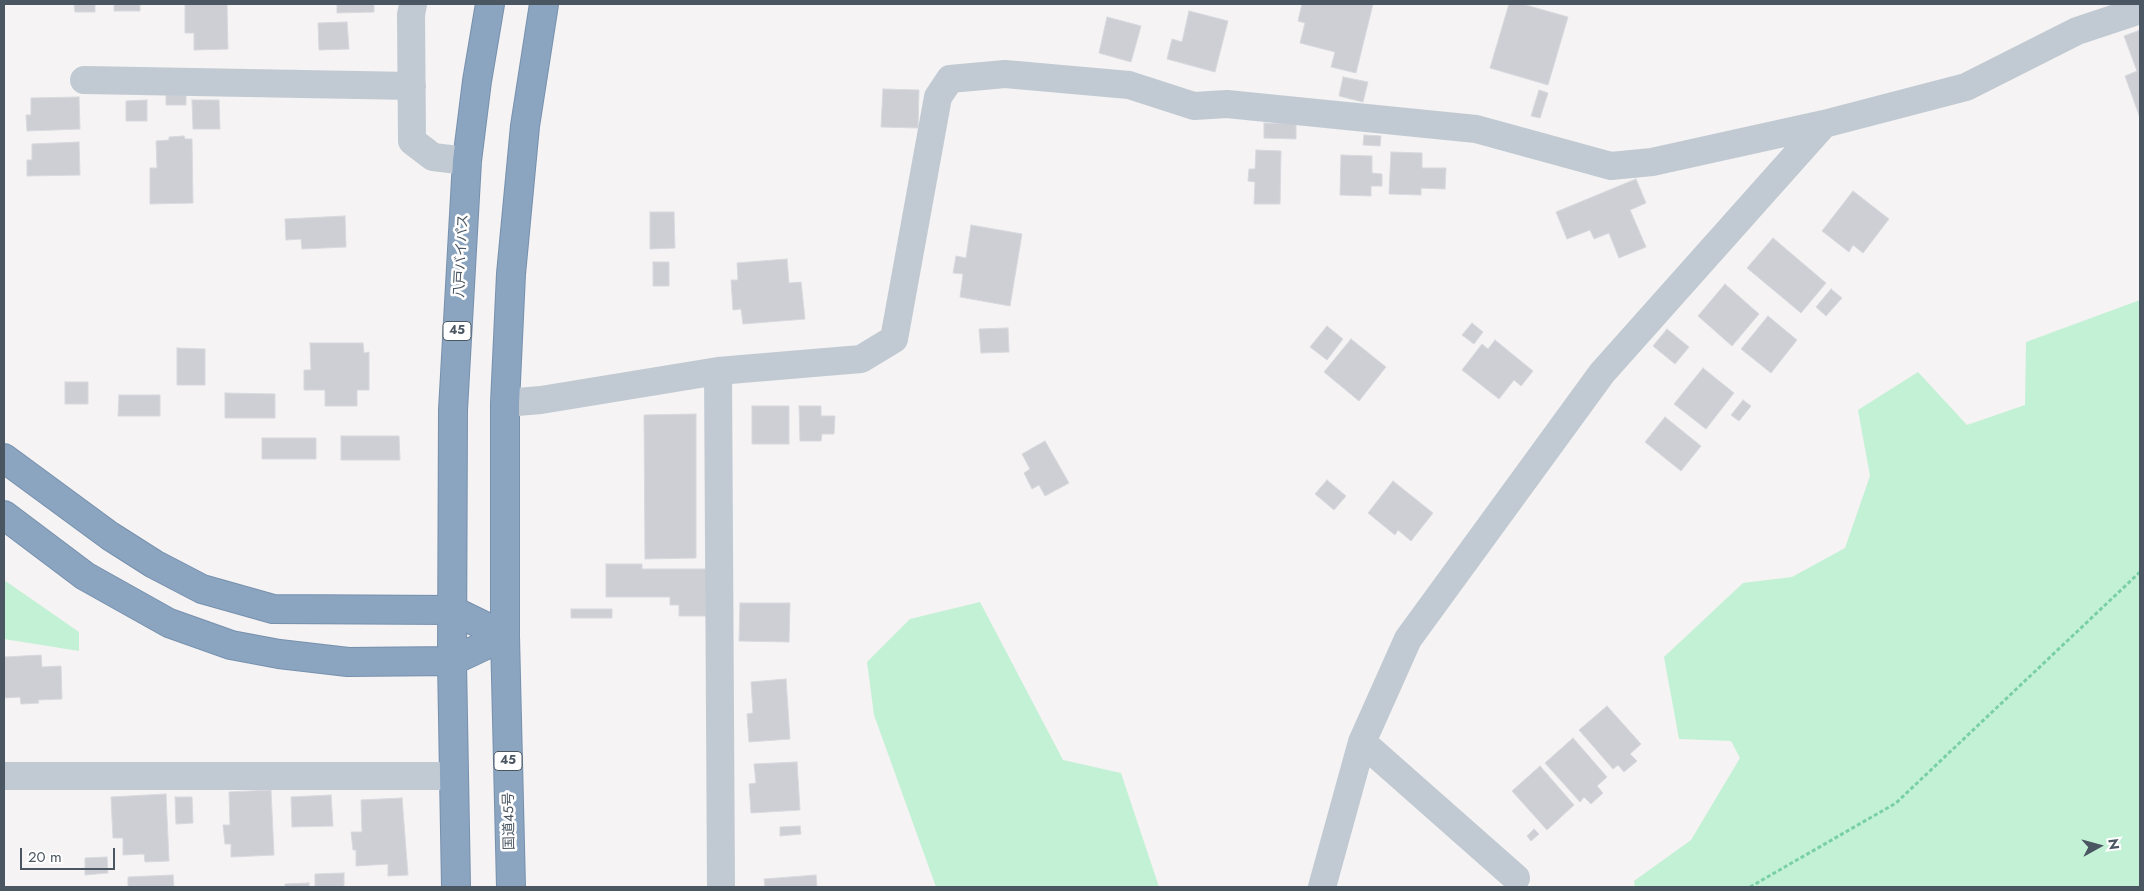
<!DOCTYPE html>
<meta charset="utf-8">
<style>
body{margin:0}
#map{position:relative;width:2144px;height:891px;overflow:hidden;background:#f5f3f3;font-family:Jost,sans-serif}
canvas{display:block}
.frame{position:absolute;inset:0;border:5px solid #4a5661;pointer-events:none}
.north{position:absolute;left:2074px;top:821px;width:50px;height:50px;-webkit-text-stroke:4px #fff;paint-order:stroke;rotate:83deg;font-size:14px;font-weight:700;line-height:20px;text-align:center;color:#4a5661}
.north::after{content:'';display:block;margin:auto;width:18px;height:22px;background:#4a5661;clip-path:polygon(50% 0,100% 100%,50% 72%,0 100%)}
.scale{position:absolute;left:20px;top:848px;width:95px;height:22px;box-sizing:border-box;border:2px solid #4a5661;border-top:0;padding-left:6px;font-size:15px;line-height:18px;white-space:nowrap;color:#4a5661;-webkit-text-stroke:4px #fff;paint-order:stroke}
</style>
<div id="map">
<canvas width="2144" height="891"></canvas>
<div class="frame"></div>
<div class="north">N</div>
<div class="scale">20 m</div>
</div>
<script>
const ctx = document.querySelector('canvas').getContext('2d');
ctx.lineJoin = 'round';
function fillPath(path, color) { ctx.fillStyle = color; ctx.fill(path, 'evenodd'); }
const poly = rows => new Path2D(rows.map(r => 'M' + r).join(''));
function strokePath(path, color, width, dash) { ctx.strokeStyle = color; ctx.lineWidth = width; ctx.lineCap = dash ? 'butt' : 'round'; ctx.setLineDash(dash || []); ctx.stroke(path); }
function drawText(font, color, halo, rows, align = 'center') {
  ctx.font = font + ' Jost,"Noto Sans JP",sans-serif'; ctx.lineWidth = 5; ctx.setLineDash([]); ctx.textBaseline = 'middle'; ctx.strokeStyle = halo; ctx.fillStyle = color; for (const [text, x, y, turn = 0] of rows) {
    ctx.save(); ctx.translate(x, y); ctx.rotate((+turn || 0) * Math.PI / 180); ctx.textAlign = isNaN(turn) ? turn : align; if (halo) ctx.strokeText(text, 0, 0); ctx.fillText(text, 0, 0); ctx.restore();
  }
}
fillPath(poly([
 [2140,300,2140,887,1635,887,1634,881,1691,840,1740,758,1731,741,1679,739,1664,657,1743,583,1792,577,1845,548,1870,476,1858,410,1918,372,1967,425,2025,405,2026,342],
 [4,580,79,632,79,651,4,639],
 [980,602,1063,760,1121,773,1159,887,936,887,874,715,867,662,910,619]
]), '#c3f1d5');
const building = poly([
 [74,4,111,4,95,4,95,12,75,12,74,4],
 [114,4,140,4,140,11,114,11,114,4],
 [185,4,227,4,228,49,194,50,194,33,185,33,185,4],
 [337,4,374,4,374,12,337,13,337,4],
 [1302,4,1373,4,1356,73,1331,67,1335,52,1300,43,1305,23,1298,21,1302,4],
 [1509,4,1522,4,1568,17,1548,85,1490,68,1509,4],
 [1189,11,1228,21,1215,72,1167,59,1172,39,1182,42,1189,11],
 [1107,17,1141,26,1131,62,1099,53,1107,17],
 [347,22,349,49,319,50,318,23,347,22],
 [2140,30,2140,118,2125,76,2137,71,2124,36,2140,30],
 [1343,77,1368,82,1363,102,1339,96,1343,77],
 [883,89,919,90,918,128,881,127,883,89],
 [1539,90,1548,93,1540,118,1531,116,1539,90],
 [166,95,186,95,186,105,166,105,166,95],
 [79,97,80,129,27,131,26,115,31,115,31,98,79,97],
 [147,100,147,121,126,121,126,101,147,100],
 [192,100,219,100,220,129,193,129,192,100],
 [1264,123,1296,124,1296,139,1264,138,1264,123],
 [1364,135,1381,136,1380,146,1363,145,1364,135],
 [184,136,185,139,192,139,193,203,150,204,150,168,157,168,156,141,169,140,169,137,184,136],
 [79,142,80,175,27,176,27,160,32,160,32,144,79,142],
 [1256,150,1281,151,1280,204,1254,204,1255,182,1248,181,1249,169,1255,169,1256,150],
 [1391,152,1422,153,1422,168,1446,168,1445,189,1421,188,1421,195,1389,194,1391,152],
 [1341,155,1372,156,1372,173,1382,174,1382,186,1371,186,1371,196,1340,195,1341,155],
 [1636,179,1646,203,1630,210,1646,247,1619,258,1609,233,1594,239,1590,230,1567,239,1556,212,1636,179],
 [1853,191,1889,219,1863,253,1853,245,1849,252,1822,231,1853,191],
 [650,212,674,212,675,248,650,249,650,212],
 [345,216,346,247,302,249,301,239,286,240,285,219,345,216],
 [971,225,1022,234,1010,306,960,297,963,274,953,273,956,256,966,258,971,225],
 [1773,238,1826,283,1801,313,1747,268,1773,238],
 [787,259,789,283,801,282,805,319,743,324,741,309,733,310,731,280,738,280,737,263,787,259],
 [653,262,669,262,669,286,653,286,653,262],
 [1725,284,1759,314,1732,346,1698,316,1725,284],
 [1831,289,1842,298,1826,316,1816,307,1831,289],
 [1768,316,1797,340,1771,373,1741,349,1768,316],
 [1472,323,1483,332,1474,344,1462,335,1472,323],
 [1327,326,1343,339,1327,360,1310,347,1327,326],
 [1008,328,1009,352,981,353,979,329,1008,328],
 [1667,329,1689,347,1675,364,1653,346,1667,329],
 [1351,339,1386,367,1359,401,1324,372,1351,339],
 [1495,340,1533,371,1521,386,1514,380,1499,399,1462,370,1482,344,1488,349,1495,340],
 [310,343,363,343,364,353,369,352,369,390,357,390,357,406,325,406,325,390,304,390,304,370,311,370,310,343],
 [177,348,205,349,205,385,177,385,177,348],
 [1703,368,1734,393,1706,429,1674,404,1703,368],
 [65,382,88,382,88,404,65,404,65,382],
 [225,393,275,394,275,418,225,418,225,393],
 [119,395,160,395,160,416,118,416,119,395],
 [1743,400,1751,406,1739,421,1731,415,1743,400],
 [752,406,789,406,789,444,752,444,752,406],
 [799,406,821,406,821,416,835,416,834,434,822,434,821,441,800,441,799,406],
 [696,414,696,558,645,559,644,415,696,414],
 [1665,417,1701,446,1681,471,1645,442,1665,417],
 [341,436,399,436,400,460,341,460,341,436],
 [262,438,316,438,316,459,262,459,262,438],
 [1045,441,1069,483,1045,496,1039,485,1032,489,1024,473,1030,469,1022,454,1045,441],
 [1327,480,1346,496,1334,510,1315,494,1327,480],
 [1393,481,1433,513,1411,541,1398,530,1395,535,1368,513,1393,481],
 [606,564,642,564,642,569,706,569,706,616,679,616,679,605,670,605,670,597,606,597,606,564],
 [740,603,790,603,789,642,739,641,740,603],
 [571,609,612,609,612,618,571,618,571,609],
 [4,653,5,657,41,655,42,667,61,666,62,699,38,700,39,703,21,704,20,697,4,698,4,653],
 [786,679,790,739,749,742,747,714,753,713,751,682,786,679],
 [1607,706,1641,744,1630,754,1637,761,1624,772,1618,765,1613,769,1579,730,1607,706],
 [1573,738,1607,777,1597,786,1603,793,1591,804,1584,797,1580,802,1545,763,1573,738],
 [797,762,800,810,751,813,749,784,756,783,754,764,797,762],
 [1540,766,1574,805,1547,830,1512,791,1540,766],
 [271,790,274,855,231,857,231,844,225,844,223,825,230,825,229,792,271,790],
 [166,794,169,861,145,862,144,854,123,855,123,838,113,838,111,797,166,794],
 [331,795,333,826,292,827,291,797,331,795],
 [175,797,192,797,193,823,176,824,175,797],
 [402,798,408,875,388,876,388,864,356,866,356,850,353,850,351,832,362,832,361,800,402,798],
 [800,826,801,834,780,836,780,827,800,826],
 [1534,829,1539,834,1531,841,1527,836,1534,829],
 [107,857,108,873,85,875,85,858,107,857],
 [344,873,344,887,315,887,315,874,344,873],
 [173,875,174,887,128,887,128,877,173,875],
 [816,875,817,887,765,887,764,879,816,875],
 [309,883,309,887,285,887,285,884,309,883]
]);
fillPath(building, '#cdcfd5');
strokePath(building, '#d7d9de', 1);
const highway = poly([
 [4,458,110,536,154,564,202,589,273,609,452,610,505,636],
 [4,515,85,576,169,623,231,645,279,654,348,662,452,661,505,636],
 [456,887,452,661,453,410,467,161,477,81,490,4],
 [511,887,505,636,505,403,511,274,525,126,544,4]
]);
strokePath(highway, '#7690ad', 30);
strokePath(poly([
 [1750,887,1896,803,2140,572]
]), '#7ad0a6', 3, [4, 2.5]);
strokePath(poly([
 [413,4,411,15,412,141,433,157,467,161],
 [84,80,412,86],
 [718,371,721,887],
 [505,403,541,400,718,371,861,359,894,339,938,97,950,79,1005,74,1129,85,1194,106,1227,104,1476,129,1611,166,1652,162,1824,124],
 [1362,742,1516,878],
 [4,776,454,776],
 [1322,887,1362,742,1408,639,1602,373,1824,124,1966,87,2077,31,2140,10]
]), '#c1cad2', 28);
strokePath(highway, '#8ba5c1', 28);
for (const [x, y, w] of [
 [457,331,28],
 [508,761,28]
]) { const box = new Path2D(); box.roundRect(x - w / 2, y - 9.5, w, 19, 4); ctx.fillStyle = '#fff'; ctx.fill(box); strokePath(box, '#4a5661', 1); }
drawText('bold 12px', '#4a5661', null, [
 ["45",457,331],
 ["45",508,761]
]);
drawText('14px', '#4a5661', '#fff', [
 ["八戸バイパス",462,256,-87],
 ["国道45号",510,821,-91]
]);
</script>
